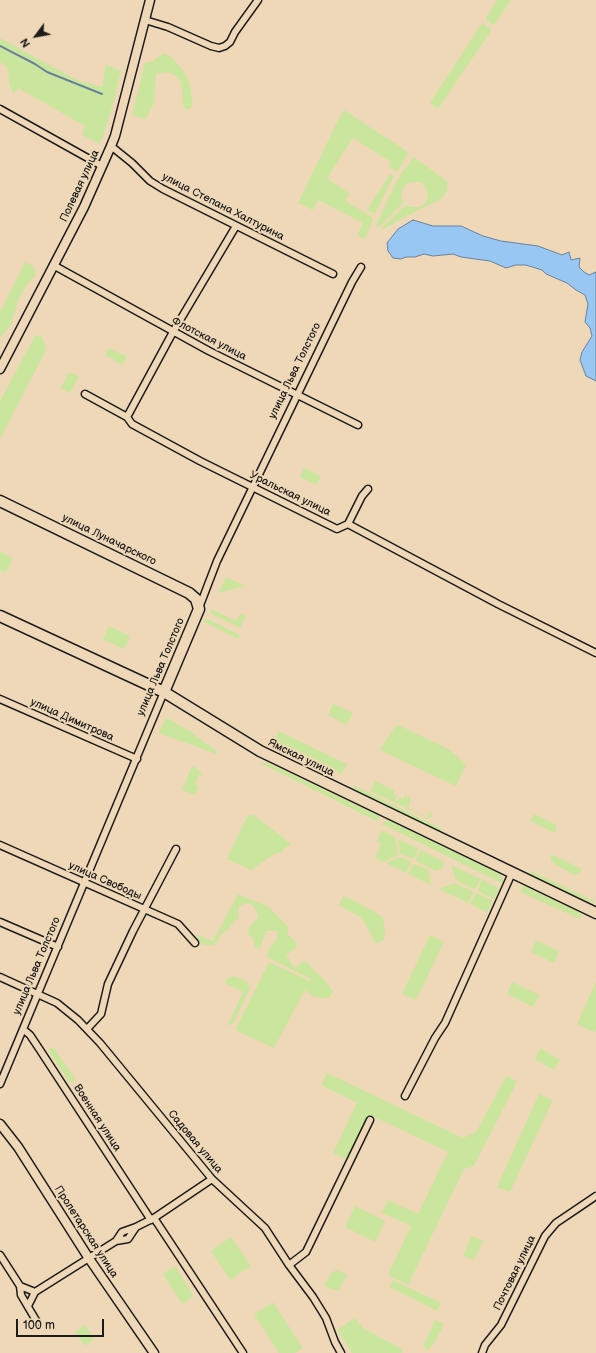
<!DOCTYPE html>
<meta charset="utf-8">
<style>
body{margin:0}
#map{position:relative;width:596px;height:1353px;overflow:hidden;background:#eed8b7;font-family:"Balsamiq Sans",sans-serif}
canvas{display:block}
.north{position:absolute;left:16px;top:16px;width:40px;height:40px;-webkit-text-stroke:3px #eed8b7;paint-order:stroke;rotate:238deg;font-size:11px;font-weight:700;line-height:16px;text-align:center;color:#1c1c1c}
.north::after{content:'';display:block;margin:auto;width:14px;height:18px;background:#1c1c1c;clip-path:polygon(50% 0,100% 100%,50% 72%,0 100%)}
.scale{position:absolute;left:16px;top:1319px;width:88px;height:18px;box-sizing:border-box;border:2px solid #1c1c1c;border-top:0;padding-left:5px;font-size:12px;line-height:14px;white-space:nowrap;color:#1c1c1c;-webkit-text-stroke:3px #eed8b7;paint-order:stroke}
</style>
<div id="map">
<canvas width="596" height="1353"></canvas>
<div class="north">N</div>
<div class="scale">100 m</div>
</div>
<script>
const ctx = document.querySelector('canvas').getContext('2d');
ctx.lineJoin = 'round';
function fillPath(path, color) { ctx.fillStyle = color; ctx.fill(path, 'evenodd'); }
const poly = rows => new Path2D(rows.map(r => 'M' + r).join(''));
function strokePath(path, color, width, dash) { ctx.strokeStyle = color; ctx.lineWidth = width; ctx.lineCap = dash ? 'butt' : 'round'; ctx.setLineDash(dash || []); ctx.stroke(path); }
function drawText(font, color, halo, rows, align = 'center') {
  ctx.font = font + ' "Balsamiq Sans",sans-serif'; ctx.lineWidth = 4; ctx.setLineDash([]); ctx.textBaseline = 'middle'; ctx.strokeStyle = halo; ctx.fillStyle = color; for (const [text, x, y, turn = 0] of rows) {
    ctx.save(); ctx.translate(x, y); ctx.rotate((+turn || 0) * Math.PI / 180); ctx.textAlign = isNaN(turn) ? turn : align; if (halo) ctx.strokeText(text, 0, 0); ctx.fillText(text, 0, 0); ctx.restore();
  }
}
fillPath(poly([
 [497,0,511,0,494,25,487,21,486,18],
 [482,23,490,28,491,31,438,109,430,103],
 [0,38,77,80,102,87,106,64,121,71,110,115,100,144,82,135,85,126,18,88,14,94,9,85,8,70,7,67,0,62],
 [165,53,173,59,182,69,187,77,191,90,193,106,189,109,185,109,183,104,181,81,176,76,167,72,156,74,154,103,146,119,132,115,145,63,151,62],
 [344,110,408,152,408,154,397,172,389,167,391,162,353,138,327,178,350,194,345,201,372,217,373,219,365,239,357,235,363,223,318,200,313,210,298,203,338,120],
 [414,157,448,182,447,191,441,199,408,215,382,230,381,228,406,205,411,207,420,207,424,204,427,199,428,194,424,185,420,182,410,182,406,184,401,193,402,198,404,202,379,227,376,226,388,199,400,175],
 [390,174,394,176,375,214,367,210],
 [25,262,32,265,36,275,27,284,19,298,11,325,0,338,0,312],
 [38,335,43,338,46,350,0,439,0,401,35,336],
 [109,348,127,357,123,365,105,355],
 [69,372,79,377,70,393,61,388],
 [304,468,321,476,317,485,300,477],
 [0,551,13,558,6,573,0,570],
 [226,577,245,586,218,593],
 [212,609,236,621,241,613,246,616,240,628,210,613],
 [206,618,240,635,238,639,204,622],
 [109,626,130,636,124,649,103,639],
 [333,704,353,713,347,725,328,715],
 [167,718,191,732,218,752,216,754,159,733,165,719],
 [398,725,448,749,457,756,466,765,456,786,380,750,394,728],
 [279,731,347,764,342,774,274,742],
 [260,763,268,763,378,815,379,819,378,822],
 [192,766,196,768,203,775,199,775,195,784,199,786,195,795,182,790],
 [375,781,395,791,393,794,397,796,395,799,398,801,400,797,403,799,405,795,411,798,408,807,427,817,430,812,433,813,430,819,370,791],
 [355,786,442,829,442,830,439,831,356,791,354,788],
 [534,814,555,824,557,829,555,833,530,821],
 [250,815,254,815,291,844,283,849,284,851,281,853,278,852,251,870,227,859,246,819],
 [388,820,500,874,503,880,503,884,382,824,385,821],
 [382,830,395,837,398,854,398,855,383,862,375,858,381,844,377,841],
 [398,839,419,849,414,858,412,859,400,853],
 [421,850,445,862,442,868,436,871,417,862,416,859],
 [551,854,582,869,580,872,575,875,554,864,551,860],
 [400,857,410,861,411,864,406,873,386,863],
 [415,864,428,870,431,885,408,874,413,865],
 [451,865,481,879,476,888,474,889,456,880],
 [531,871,594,901,595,903,594,904,529,874],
 [482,880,499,888,494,899,478,891,478,889],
 [454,883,472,891,473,893,468,903,439,889],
 [523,885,579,912,581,915,580,919,520,892],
 [477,893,493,901,487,913,470,904,475,894],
 [238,894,269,907,288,927,288,935,294,940,297,945,295,949,286,955,294,968,304,961,307,962,315,972,322,977,333,991,332,994,328,998,322,998,312,996,305,990,274,1048,235,1030,269,962,310,981,311,979,267,957,269,949,277,938,277,931,266,931,260,948,255,947,253,939,247,933,249,928,258,917,257,912,253,906,248,903,239,906,238,913,239,919,234,921,229,929,221,934,218,941,213,945,204,945,196,940,198,935,213,941],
 [343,896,351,899,383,917,385,932,384,939,379,943,375,943,366,925,360,917,339,905],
 [430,935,444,942,416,1000,402,994],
 [536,940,559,951,554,963,531,952],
 [234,976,247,982,250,988,233,1024,230,1025,228,1025,243,992,225,983,228,978],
 [512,982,539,995,533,1007,507,994],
 [596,982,596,1029,595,1032,577,1024],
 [53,1047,76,1080,70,1083,48,1050],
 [540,1048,560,1060,554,1070,535,1060],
 [327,1073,463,1138,476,1132,507,1075,517,1082,474,1166,464,1169,408,1285,388,1275,411,1226,382,1213,388,1200,418,1214,448,1152,374,1117,352,1162,333,1153,357,1103,321,1085],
 [539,1094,553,1100,510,1192,497,1187],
 [355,1206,385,1221,375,1242,345,1227],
 [472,1236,483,1241,474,1260,463,1255],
 [231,1237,251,1266,230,1280,211,1251],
 [175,1266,194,1296,182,1304,163,1274],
 [337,1270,347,1275,338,1291,324,1286,332,1272],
 [393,1280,441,1303,437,1311,390,1287],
 [273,1302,303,1348,295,1353,279,1353,254,1314],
 [355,1318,363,1328,402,1349,401,1352,403,1353,352,1353,337,1330],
 [435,1320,444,1324,434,1344,428,1350,423,1347],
 [85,1325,94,1339,85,1346,75,1332]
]), '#cae69d');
const water = poly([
 [413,220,433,226,461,226,483,236,501,241,538,246,562,255,569,252,571,260,580,258,579,267,584,272,589,275,596,272,596,381,586,376,580,360,582,352,592,336,590,328,585,322,588,304,585,295,576,290,567,283,546,274,542,270,526,265,516,265,506,268,490,261,461,257,453,254,433,256,424,254,415,257,406,257,401,259,393,258,388,251,387,243,398,229,413,220]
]);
fillPath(water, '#99c7f3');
strokePath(water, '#67839d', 1);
strokePath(poly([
 [0,46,35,64,47,72,102,94]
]), '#67839d', 2);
const minor = poly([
 [145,20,168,27,211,46,219,48,225,46,230,42,235,32,258,0],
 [0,109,102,166],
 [111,146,132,163,150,181,163,189,333,274],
 [53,265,209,351,358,425],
 [85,394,127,417,132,424,200,461,337,529,348,524,498,604,596,653],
 [127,417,173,332,236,226],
 [348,524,362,496,368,489],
 [199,608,217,561,352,282,361,267],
 [0,699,137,759],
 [0,845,178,924,195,943],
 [0,922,58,947],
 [0,977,57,1003,78,1020,100,1043,212,1179,265,1228,289,1265,313,1297,326,1318,335,1342,341,1353],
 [87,1029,101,1014,108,984,133,931,176,849],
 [24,1030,30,1035,40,1050,151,1220],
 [0,1084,164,692],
 [405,1096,435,1038,445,1023,512,873],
 [154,1218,243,1353],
 [116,1241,128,1239,136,1227],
 [0,1255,20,1286,21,1295,37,1322],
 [289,1265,306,1252,370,1120],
 [20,1286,35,1292,116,1241,122,1232,136,1227,154,1218,212,1179],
 [28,1306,35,1292],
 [482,1353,485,1345,501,1325,545,1236,556,1223,596,1196]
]);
const tertiary = poly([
 [0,369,84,207,111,146,115,136,150,0],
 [0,1124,18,1147,88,1257,154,1353]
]);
const primary = poly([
 [0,501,189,593,196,599,199,609,164,692],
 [0,616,164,692,260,751,596,913]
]);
strokePath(minor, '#1c1c1c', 9);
strokePath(tertiary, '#1c1c1c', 11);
strokePath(primary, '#1c1c1c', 13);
strokePath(minor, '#eed8b7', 6);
strokePath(tertiary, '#eed8b7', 8);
strokePath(primary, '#eed8b7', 10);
drawText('11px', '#1c1c1c', '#eed8b7', [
 ["Полевая улица",80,186,-65],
 ["улица Степана Халтурина",223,207,27],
 ["Флотская улица",209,339,27],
 ["улица Льва Толстого",295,371,-64],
 ["Уральская улица",290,494,26],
 ["улица Луначарского",109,540,26],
 ["улица Льва Толстого",161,667,-67],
 ["улица Димитрова",72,720,24],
 ["Ямская улица",301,758,26],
 ["улица Свободы",105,881,24],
 ["улица Льва Толстого",37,966,-67],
 ["Военная улица",97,1118,57],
 ["Садовая улица",195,1142,50],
 ["Пролетарская улица",86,1232,57],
 ["Почтовая улица",515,1273,-64]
]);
</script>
